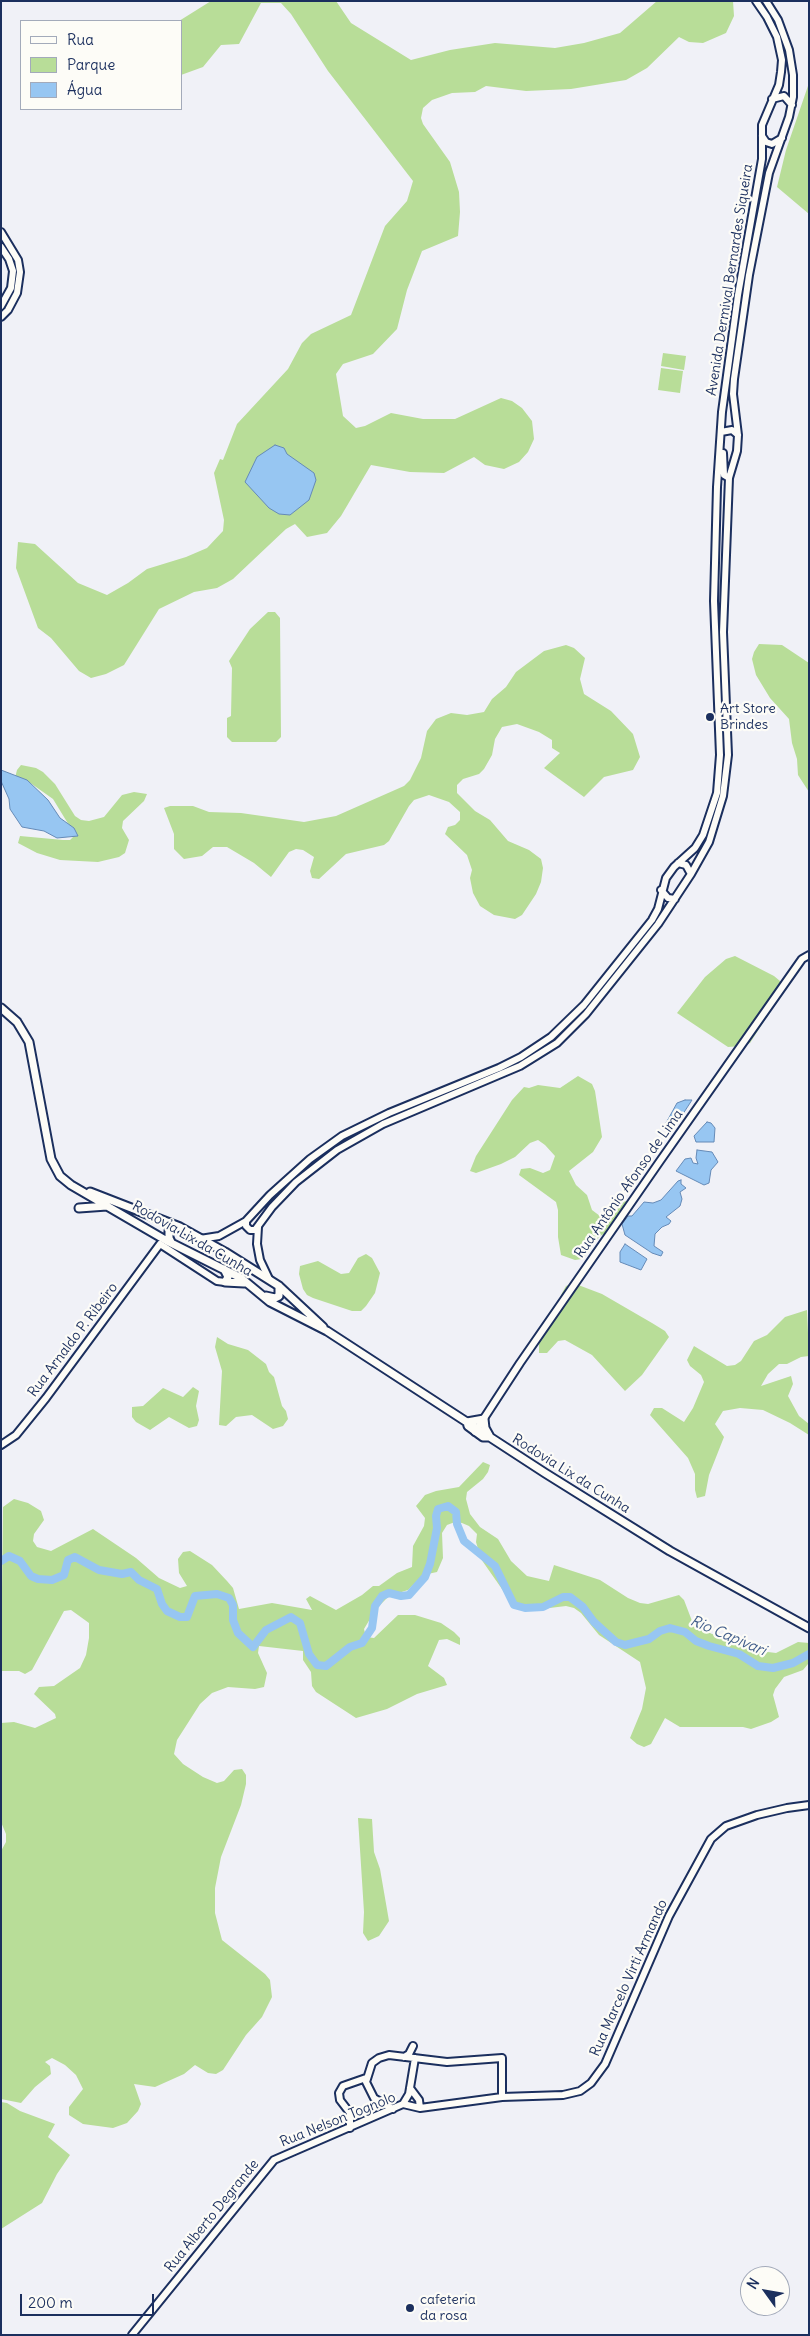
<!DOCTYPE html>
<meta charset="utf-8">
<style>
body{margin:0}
#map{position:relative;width:810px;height:2336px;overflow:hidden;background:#f0f1f7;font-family:Delius,sans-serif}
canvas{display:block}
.frame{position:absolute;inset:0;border:2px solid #1b2f5e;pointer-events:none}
.legend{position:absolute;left:20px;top:20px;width:162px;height:90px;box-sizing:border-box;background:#fdfcf7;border:1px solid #a3aaba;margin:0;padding:6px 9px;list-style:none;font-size:15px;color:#1b2f5e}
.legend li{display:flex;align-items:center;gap:10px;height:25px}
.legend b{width:25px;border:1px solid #a3aaba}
.north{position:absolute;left:740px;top:2266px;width:50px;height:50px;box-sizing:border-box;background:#fdfcf7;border:1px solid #a3aaba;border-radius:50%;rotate:302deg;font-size:14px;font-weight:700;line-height:20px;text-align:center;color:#1b2f5e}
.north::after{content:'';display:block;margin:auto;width:18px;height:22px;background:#1b2f5e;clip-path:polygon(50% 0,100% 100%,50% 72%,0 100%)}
.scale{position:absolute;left:20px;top:2294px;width:134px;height:22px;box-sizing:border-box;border:2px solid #1b2f5e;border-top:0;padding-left:6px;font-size:15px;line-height:18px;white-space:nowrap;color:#1b2f5e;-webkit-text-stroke:4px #fdfcf7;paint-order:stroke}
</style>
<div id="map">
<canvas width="810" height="2336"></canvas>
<div class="frame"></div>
<ul class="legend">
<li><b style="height:6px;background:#fdfcf7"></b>Rua</li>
<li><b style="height:14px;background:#b8dd98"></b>Parque</li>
<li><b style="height:14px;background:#97c6f2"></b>Água</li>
</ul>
<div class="north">N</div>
<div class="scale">200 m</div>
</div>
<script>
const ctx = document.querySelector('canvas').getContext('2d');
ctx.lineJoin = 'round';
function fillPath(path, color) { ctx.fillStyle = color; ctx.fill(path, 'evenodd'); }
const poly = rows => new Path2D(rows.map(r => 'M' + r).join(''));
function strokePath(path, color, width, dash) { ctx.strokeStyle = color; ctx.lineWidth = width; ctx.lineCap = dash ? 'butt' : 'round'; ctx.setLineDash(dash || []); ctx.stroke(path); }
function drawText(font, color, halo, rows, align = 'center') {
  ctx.font = font + ' Delius,sans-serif'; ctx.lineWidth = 4.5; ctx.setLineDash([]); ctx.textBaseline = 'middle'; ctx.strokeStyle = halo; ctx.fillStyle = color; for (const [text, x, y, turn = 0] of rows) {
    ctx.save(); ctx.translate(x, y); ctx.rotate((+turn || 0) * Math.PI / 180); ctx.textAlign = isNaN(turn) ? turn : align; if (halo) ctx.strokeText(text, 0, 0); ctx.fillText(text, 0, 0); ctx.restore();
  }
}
fillPath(poly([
 [211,1,336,1,351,23,411,60,450,50,495,43,555,48,584,43,620,33,657,1,733,1,734,16,726,33,703,43,689,42,679,37,647,68,626,80,571,89,526,91,486,86,475,92,452,93,432,100,423,108,421,118,423,124,450,162,459,192,460,212,458,236,422,251,407,290,397,329,373,354,343,364,336,374,343,416,356,428,365,426,391,413,423,419,455,419,501,398,512,401,522,408,532,421,534,439,528,452,519,462,504,469,485,465,474,457,444,473,410,472,371,465,341,516,327,533,307,537,295,524,286,529,233,579,217,588,194,592,159,609,124,665,106,674,91,678,79,671,51,638,38,628,16,568,18,542,35,544,78,583,107,595,128,583,147,569,186,557,207,548,223,531,224,520,214,473,220,459,223,460,237,424,288,369,302,343,311,334,351,315,385,226,407,201,413,181,328,71,291,14,281,3,261,3,239,44,221,45,203,67,181,75,181,21,179,21],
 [809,83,809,214,777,187,786,150],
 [663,353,686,356,684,370,661,366],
 [661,368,683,371,680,393,658,390],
 [268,612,275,612,280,618,281,737,276,742,232,742,227,737,227,718,231,716,232,668,229,661,250,629],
 [759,644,782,645,809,663,809,792,798,775,797,759,792,743,789,719,770,698,756,675,752,659,754,652],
 [566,645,574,648,585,658,580,679,584,694,611,711,633,734,640,757,633,770,604,777,584,797,544,768,560,753,552,748,552,740,539,732,517,724,502,727,495,739,492,755,484,769,479,774,463,779,457,785,457,793,475,811,490,820,508,841,529,850,541,859,543,868,541,882,536,894,522,915,515,919,494,915,480,906,473,893,470,878,472,870,467,855,445,834,448,827,455,825,460,820,460,812,449,802,429,795,414,800,409,806,389,841,384,845,346,854,319,879,312,878,310,871,314,857,303,850,296,849,289,852,271,877,254,863,227,847,213,847,202,856,184,859,174,849,174,834,164,808,170,806,193,806,209,812,241,813,304,822,336,816,404,786,410,780,421,758,427,731,436,719,451,713,467,715,484,712,492,699,506,687,516,672,544,651],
 [21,765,36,768,43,772,55,784,75,816,81,820,89,821,104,817,122,795,134,792,147,794,144,801,123,821,122,828,129,840,125,853,119,857,98,862,60,860,37,853,18,843,20,836,63,840,70,840,75,835,53,799,29,782,15,778,17,770],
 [735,956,774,976,780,981,780,989,768,1015,750,1043,743,1046,728,1047,677,1013,705,977,726,959],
 [578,1076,592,1084,595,1091,602,1137,593,1152,569,1171,576,1185,587,1195,592,1210,604,1219,625,1201,631,1203,621,1225,600,1236,582,1259,575,1260,561,1255,558,1237,558,1210,556,1202,519,1175,521,1169,530,1168,543,1173,550,1170,555,1156,545,1145,538,1140,530,1143,515,1157,501,1164,476,1173,470,1171,476,1156,512,1100,524,1087,529,1088,538,1085,560,1088],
 [366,1254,372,1258,380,1273,375,1293,366,1306,361,1311,352,1311,313,1298,307,1295,303,1289,299,1274,300,1266,318,1261,341,1274,349,1273,358,1258],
 [573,1283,602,1294,652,1323,665,1331,669,1337,642,1375,625,1391,592,1355,565,1340,558,1341,547,1353,539,1353,539,1341,549,1325,562,1293,566,1286],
 [807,1310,809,1356,801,1357,787,1364,779,1364,768,1374,761,1386,791,1376,793,1384,788,1396,799,1416,809,1424,809,1435,790,1423,763,1410,740,1408,723,1411,715,1424,724,1437,709,1475,705,1496,697,1498,695,1490,695,1474,688,1458,650,1415,654,1408,662,1408,684,1422,693,1408,704,1382,701,1375,690,1366,687,1360,694,1346,727,1366,735,1365,741,1361,754,1341,767,1335,785,1317],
 [217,1337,228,1344,248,1350,266,1364,269,1372,274,1377,282,1406,286,1411,288,1419,283,1426,273,1429,252,1415,236,1417,226,1426,219,1425,222,1371,215,1347],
 [193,1387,199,1391,196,1406,199,1420,197,1426,189,1428,169,1417,150,1430,136,1422,132,1417,132,1407,143,1406,163,1388,183,1397],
 [483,1462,490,1465,488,1472,483,1479,467,1492,466,1499,470,1514,480,1527,498,1539,511,1561,527,1576,549,1581,554,1565,600,1580,628,1598,640,1603,648,1604,679,1595,684,1600,692,1621,698,1627,712,1634,728,1638,760,1651,776,1653,798,1642,809,1643,808,1664,803,1670,784,1677,775,1689,773,1695,779,1717,771,1722,751,1729,743,1727,680,1727,665,1718,651,1744,644,1747,637,1744,630,1738,642,1709,646,1688,640,1662,599,1635,581,1613,574,1608,566,1606,525,1611,511,1602,481,1559,476,1542,477,1534,469,1526,462,1523,455,1522,447,1525,442,1533,443,1558,437,1572,423,1575,408,1590,389,1596,376,1609,364,1629,366,1637,374,1638,398,1615,415,1615,441,1623,454,1632,460,1638,460,1645,447,1639,439,1640,428,1666,444,1678,447,1685,417,1694,387,1709,356,1718,316,1692,312,1686,311,1672,303,1660,303,1651,259,1646,258,1653,267,1673,264,1687,255,1689,228,1687,212,1693,200,1704,177,1740,174,1754,183,1764,203,1777,217,1783,224,1781,234,1770,242,1769,246,1775,246,1784,241,1805,221,1857,215,1888,215,1913,222,1940,265,1974,270,1980,272,1997,262,2017,246,2035,223,2070,216,2074,208,2073,195,2065,184,2074,155,2087,134,2084,141,2104,138,2111,127,2123,113,2128,83,2124,69,2115,69,2107,83,2089,76,2075,65,2065,52,2058,45,2062,50,2066,51,2074,35,2087,21,2103,1,2099,1,1851,6,1842,6,1834,1,1822,1,1723,14,1722,35,1728,56,1718,55,1714,34,1694,39,1687,54,1686,80,1668,86,1655,89,1638,89,1623,71,1610,64,1611,32,1670,25,1674,19,1671,1,1671,3,1507,14,1499,28,1503,41,1511,44,1520,34,1534,33,1541,37,1547,51,1551,93,1529,136,1558,159,1578,180,1588,187,1586,179,1573,178,1559,183,1552,190,1551,212,1565,227,1581,233,1588,239,1609,272,1603,312,1610,306,1599,310,1596,336,1610,362,1595,373,1586,379,1586,397,1573,412,1567,413,1546,424,1526,425,1518,416,1506,421,1500,425,1495,436,1491,459,1487],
 [358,1818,372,1819,374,1852,380,1869,389,1921,379,1936,368,1941,363,1933,364,1912],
 [1,2102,7,2103,20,2111,55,2124,48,2137,70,2155,57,2174,42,2203,1,2229]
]), '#b8dd98');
const water = poly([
 [275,445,284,448,287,454,314,473,316,480,309,500,290,515,279,514,269,508,245,482,257,457,275,445],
 [1,770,27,780,48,800,60,818,74,828,78,836,57,838,44,831,22,827,10,809,9,799,1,781,1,770],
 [685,1100,692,1100,679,1120,666,1123,677,1103,685,1100],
 [707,1122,711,1123,715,1128,714,1142,696,1142,694,1136,707,1122],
 [697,1150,712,1152,718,1162,711,1170,709,1183,704,1185,676,1171,685,1159,691,1158,693,1163,698,1164,696,1158,697,1150],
 [681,1180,681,1184,686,1188,680,1192,682,1199,680,1206,666,1217,671,1221,669,1224,662,1227,655,1234,654,1246,663,1252,661,1256,652,1253,625,1235,622,1224,628,1216,632,1216,644,1202,653,1203,661,1200,678,1181,681,1180],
 [625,1244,647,1259,641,1270,620,1262,620,1252,625,1244]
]);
fillPath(water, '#97c6f2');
strokePath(water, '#658ab7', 1);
strokePath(poly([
 [1,1561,9,1556,20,1561,31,1576,38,1579,52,1580,64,1575,68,1560,75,1557,99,1570,122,1574,131,1572,139,1580,157,1589,162,1604,167,1611,180,1617,187,1617,195,1596,217,1594,229,1598,233,1605,233,1620,238,1633,253,1647,266,1630,291,1617,300,1623,309,1654,317,1665,326,1666,350,1647,362,1643,372,1628,375,1606,382,1596,389,1593,401,1596,409,1595,425,1577,430,1564,437,1528,436,1516,438,1509,448,1506,456,1512,457,1524,464,1541,495,1566,514,1605,525,1608,543,1607,563,1597,570,1597,583,1607,594,1622,616,1642,625,1645,649,1639,660,1631,670,1628,685,1632,696,1641,709,1646,739,1654,758,1666,773,1668,793,1663,809,1654]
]), '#97c6f2', 8);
const secondary = poly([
 [756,1,767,17,777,37,782,60,781,72,779,85,762,125,762,159,738,295,722,412,717,487,714,601,720,755,717,793,703,835,695,848,674,867,666,878,658,909,652,920,584,1005,551,1037,521,1057,499,1068,389,1113,342,1136,310,1159,270,1195,246,1221,246,1226,250,1230,255,1230,272,1207,296,1182,337,1150,383,1124,520,1066,557,1043,586,1014,658,924,691,874,709,842,723,796,728,755,723,632,729,478,737,451,738,435,733,394,734,379,749,275,769,173,789,117,793,97,793,75,789,50,778,20,766,1],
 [772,99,784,96,792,105],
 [762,136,766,142,772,144,782,138],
 [1,232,18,260,20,272,17,293,8,310,1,317],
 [1,247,9,259,13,271,11,288,1,306],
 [721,432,732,430,738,435],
 [723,453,724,475,729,478],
 [678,863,686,865,691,874],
 [661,890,668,898,675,899],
 [258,1227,257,1244,260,1260,269,1279],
 [200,1239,219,1236,246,1221],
 [475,1432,520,1363,660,1161,802,959,809,955],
 [1,1445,16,1435,46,1398,160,1244,217,1281,225,1282],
 [404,2057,409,2054,413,2046],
 [410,2088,419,2100,420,2108],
 [403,2104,409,2094,415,2058],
 [393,2109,374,2098,366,2082,372,2063,379,2058,389,2055,447,2062,502,2058,502,2097],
 [350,2128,350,2113,340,2100,339,2093,343,2086,366,2078],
 [132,2335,274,2160,403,2104,420,2108,502,2097,563,2095,580,2091,591,2083,605,2064,669,1916,711,1839,726,1826,757,1815,787,1808,809,1805]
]);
const primary = poly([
 [1,1008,17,1022,29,1042,51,1159,60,1176,71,1185,167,1241,241,1278,270,1302,327,1331,545,1473,670,1551,809,1628],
 [90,1192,180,1227,225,1252,279,1286,323,1327],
 [79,1208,107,1206],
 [171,1242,169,1238,169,1231,179,1227],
 [224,1269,228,1277,225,1282,244,1283],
 [266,1296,275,1298,279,1296,279,1286],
 [484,1419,485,1428,490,1437,483,1437,468,1426,467,1422,484,1419]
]);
strokePath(secondary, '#1b2f5e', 10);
strokePath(primary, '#1b2f5e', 11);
strokePath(secondary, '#fdfcf7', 6);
strokePath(primary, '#fdfcf7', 7);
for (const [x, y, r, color] of [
 [710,717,5,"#1b2f5e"],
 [410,2308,5,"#1b2f5e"]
]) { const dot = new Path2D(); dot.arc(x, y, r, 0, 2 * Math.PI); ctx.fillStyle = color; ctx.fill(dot); strokePath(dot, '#fdfcf7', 2); }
drawText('14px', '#1b2f5e', '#fdfcf7', [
 ["Avenida Dermival Bernardes Siqueira",730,280,-81],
 ["Rua Antônio Afonso de Lima",629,1184,-55],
 ["Rodovia Lix da Cunha",192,1239,30],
 ["Rua Arnaldo P. Ribeiro",73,1340,-53],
 ["Rodovia Lix da Cunha",571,1474,32],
 ["Rua Marcelo Virti Armando",629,1978,-66],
 ["Rua Nelson Tognolo",338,2120,-22],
 ["Rua Alberto Degrande",212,2216,-51]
]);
drawText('14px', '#1b2f5e', '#fdfcf7', [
 ["Art Store",720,709],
 ["Brindes",720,725],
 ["cafeteria",420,2300],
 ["da rosa",420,2316]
], 'left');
drawText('italic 15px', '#405c8a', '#fdfcf7', [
 ["Rio Capivari",728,1636,23]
]);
</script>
